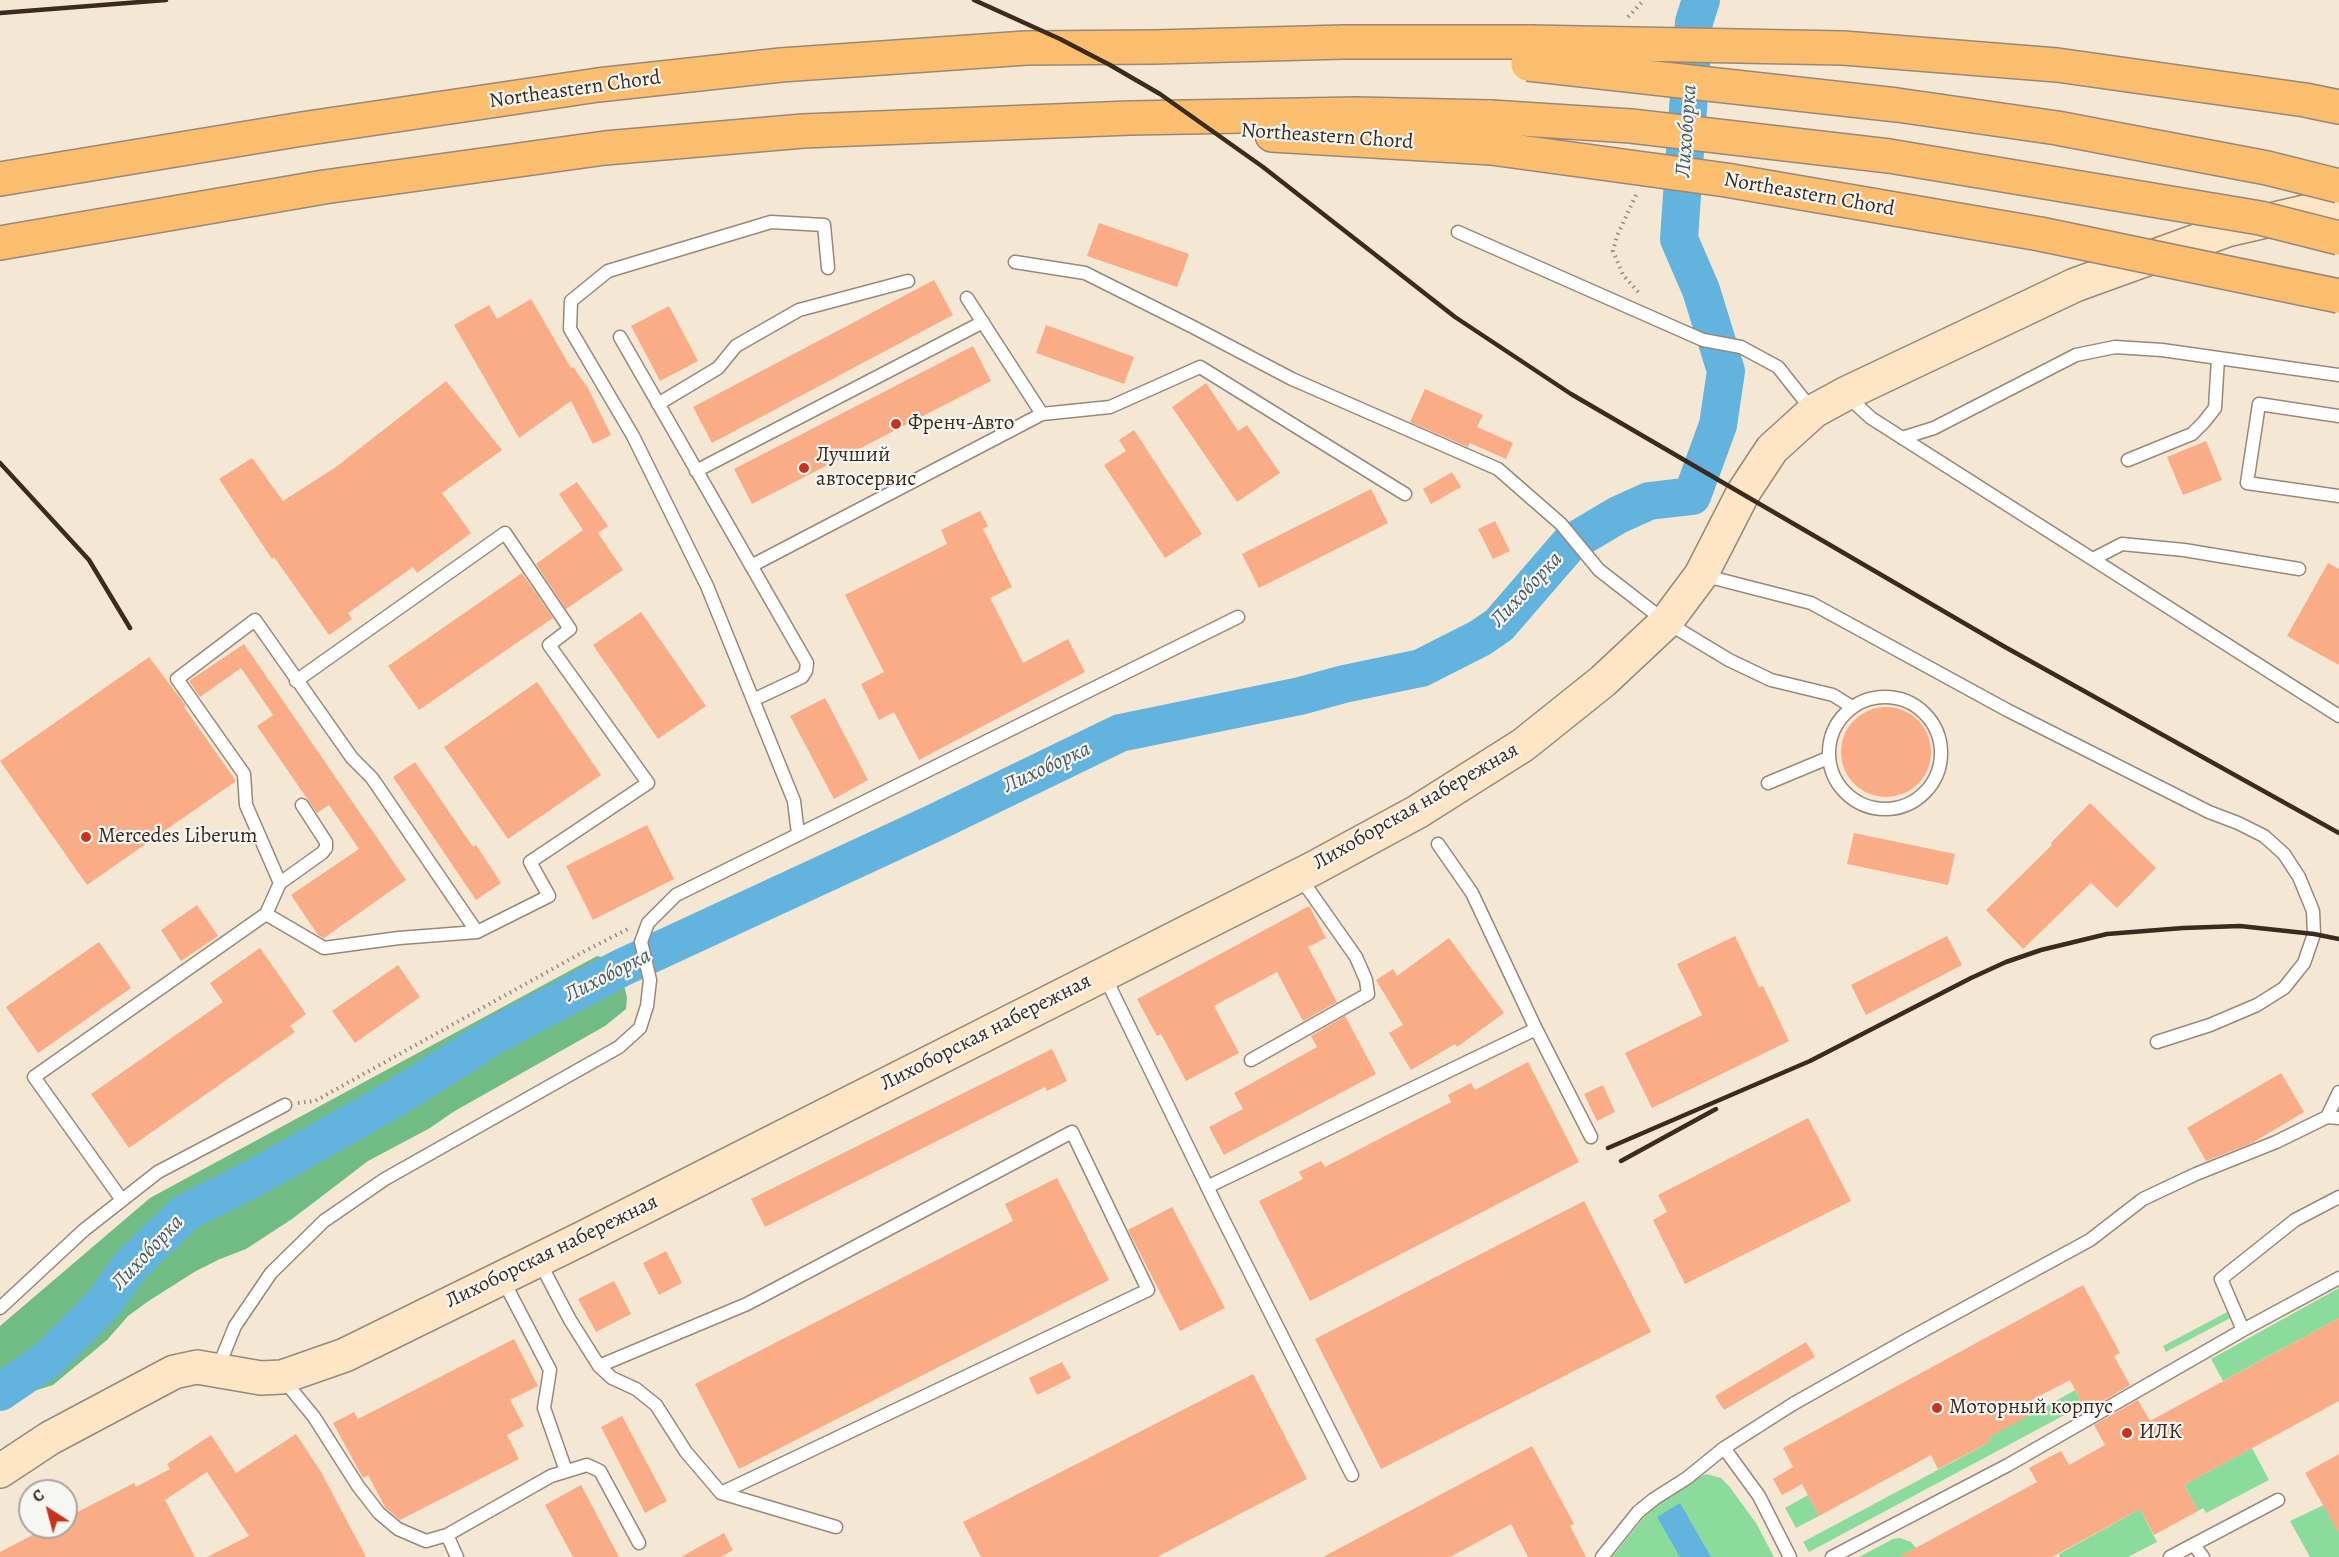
<!DOCTYPE html>
<meta charset="utf-8">
<style>
body{margin:0}
#map{position:relative;width:2339px;height:1557px;overflow:hidden;background:#f4e7d4;font-family:Alegreya,serif}
canvas{display:block}
.north{position:absolute;left:18px;top:1479px;width:60px;height:60px;box-sizing:border-box;background:#f6f6f2;border:2px solid #aba49d;border-radius:50%;rotate:324deg;font-size:16px;font-weight:700;line-height:24px;text-align:center;color:#3b2a1e}
.north::after{content:'';display:block;margin:auto;width:21px;height:27px;background:#c8321e;clip-path:polygon(50% 0,100% 100%,50% 72%,0 100%)}
</style>
<div id="map">
<canvas width="2339" height="1557"></canvas>
<div class="north">С</div>
</div>
<script>
const ctx = document.querySelector('canvas').getContext('2d');
ctx.lineJoin = 'round';
function fillPath(path, color) { ctx.fillStyle = color; ctx.fill(path, 'evenodd'); }
const poly = rows => new Path2D(rows.map(r => 'M' + r).join(''));
function strokePath(path, color, width, dash) { ctx.strokeStyle = color; ctx.lineWidth = width; ctx.lineCap = dash ? 'butt' : 'round'; ctx.setLineDash(dash || []); ctx.stroke(path); }
function drawText(font, color, halo, rows, align = 'center') {
  ctx.font = font + ' Alegreya,serif'; ctx.lineWidth = 4.5; ctx.setLineDash([]); ctx.textBaseline = 'middle'; ctx.strokeStyle = halo; ctx.fillStyle = color; for (const [text, x, y, turn = 0] of rows) {
    ctx.save(); ctx.translate(x, y); ctx.rotate((+turn || 0) * Math.PI / 180); ctx.textAlign = isNaN(turn) ? turn : align; if (halo) ctx.strokeText(text, 0, 0); ctx.fillText(text, 0, 0); ctx.restore();
  }
}
fillPath(poly([
 [2339,1288,2339,1318,2223,1381,2211,1359],
 [2231,1310,2234,1316,2166,1352,2163,1346],
 [2075,1390,2083,1405,1809,1552,1803,1542,1990,1442,1982,1427,2032,1400,2038,1411],
 [2252,1448,2269,1480,2206,1513,2203,1508,2198,1511,2184,1485],
 [1706,1474,1721,1478,1729,1486,1756,1523,1774,1557,1612,1557,1655,1504,1690,1481],
 [1808,1495,1819,1516,1796,1528,1785,1508],
 [2324,1505,2339,1533,2339,1557,2310,1557,2290,1521],
 [2140,1509,2157,1542,2128,1557,2060,1557,2059,1554],
 [1900,1538,1911,1542,1916,1548,1899,1557,1859,1557,1893,1539]
]), '#8bdc9c');
fillPath(poly([
 [597,956,610,959,620,971,627,997,626,1009,605,1026,453,1112,430,1128,368,1161,292,1219,246,1249,220,1259,196,1271,150,1300,128,1316,107,1340,53,1385,37,1390,25,1385,88,1329,76,1318,0,1376,0,1326,150,1198]
]), '#70bc84');
fillPath(poly([
 [76,1318,89,1329,25,1385,0,1403,0,1376],
 [1680,1503,1711,1557,1680,1557,1657,1517]
]), '#62b3dd');
strokePath(poly([
 [0,1392,47,1360,103,1304,130,1266,186,1212,256,1177,392,1100,497,1034,621,968,932,824,1120,733,1300,696,1344,684,1421,668,1480,638,1499,625,1569,544,1618,515,1649,501,1692,496,1718,425,1726,371,1701,290,1679,239,1694,22,1701,0]
]), '#62b3dd', 38);
fillPath(poly([
 [1099,223,1189,254,1177,287,1087,256],
 [934,280,953,315,712,443,693,407],
 [531,299,571,368,573,367,588,388,611,435,593,444,571,401,519,438,454,325,489,305,497,319],
 [669,306,698,361,660,381,631,326],
 [1046,325,1134,357,1124,384,1036,353],
 [973,346,991,381,752,504,734,469],
 [446,381,502,450,442,493,471,533,417,573,413,567,348,613,352,619,329,635,274,557,272,559,219,479,252,458,283,501,336,467],
 [1206,383,1238,431,1247,425,1280,473,1237,502,1172,407],
 [1425,389,1483,415,1477,427,1513,443,1506,459,1470,443,1468,447,1410,422],
 [1134,430,1202,534,1165,558,1104,465,1126,451,1119,440],
 [2206,441,2222,480,2183,495,2167,457],
 [1452,472,1461,487,1431,504,1423,489],
 [577,482,608,526,598,533,623,570,566,609,536,564,583,530,559,494],
 [1371,489,1388,523,1259,588,1242,554],
 [980,511,988,526,983,529,1012,587,990,598,1023,663,1068,639,1085,672,919,760,894,712,879,720,861,684,884,672,845,595,947,544,941,530],
 [1495,521,1510,551,1493,559,1478,529],
 [2328,563,2339,569,2339,665,2287,636],
 [522,573,553,618,419,710,388,666],
 [641,612,706,706,658,739,593,645],
 [244,644,406,880,324,938,318,935,291,895,359,849,329,805,317,813,257,726,273,715,241,668,200,697,189,681],
 [149,657,186,706,184,707,236,781,87,885,0,761],
 [537,682,601,775,508,839,444,747],
 [825,698,868,780,834,799,790,716],
 '1841 752a45 45 0 1 1 90 0a45 45 0 1 1-90 0Z',
 [415,762,473,847,476,845,501,883,476,900,393,777],
 [2090,803,2156,868,2117,908,2091,883,2023,949,1986,910,2052,845,2051,843],
 [647,825,674,879,593,920,566,866],
 [1854,833,1955,854,1948,885,1847,864],
 [197,905,218,936,181,961,161,930],
 [1309,906,1326,938,1308,947,1337,1002,1303,1021,1277,972,1214,1006,1239,1053,1186,1081,1161,1034,1157,1036,1137,999],
 [1735,936,1759,987,1763,986,1789,1041,1652,1108,1625,1053,1702,1015,1677,964],
 [1947,936,1962,965,1866,1015,1851,985],
 [1449,938,1504,1013,1457,1047,1455,1044,1411,1070,1389,1033,1403,1025,1376,980,1393,969,1397,976],
 [99,942,131,988,38,1053,6,1007],
 [260,948,306,1014,290,1026,295,1032,129,1148,91,1094,223,1002,210,983],
 [398,965,420,997,355,1043,332,1011],
 [1345,1016,1376,1074,1224,1155,1209,1127,1243,1109,1234,1093,1317,1047,1311,1036],
 [1052,1049,1067,1081,1047,1091,1045,1087,765,1227,751,1199],
 [1528,1062,1579,1162,1310,1301,1259,1201,1303,1179,1299,1172,1321,1161,1325,1167,1451,1102,1448,1095,1471,1083,1475,1090],
 [2281,1073,2304,1112,2252,1143,2206,1161,2187,1128],
 [1603,1085,1615,1112,1597,1121,1584,1094],
 [1808,1118,1851,1201,1685,1284,1653,1220,1667,1212,1658,1195],
 [1057,1178,1109,1280,739,1469,695,1384,1013,1221,1005,1204],
 [1584,1201,1651,1332,1381,1469,1315,1339],
 [1172,1207,1225,1308,1180,1331,1128,1230],
 [666,1251,682,1283,659,1295,643,1263],
 [614,1281,631,1314,596,1332,578,1299],
 [2083,1285,2120,1353,2114,1356,2130,1385,2086,1411,2070,1380,2032,1400,2037,1411,1988,1438,1990,1442,1938,1469,1931,1455,1819,1516,1802,1484,1782,1495,1773,1479,1793,1467,1783,1448],
 [2339,1318,2339,1401,2184,1485,2198,1511,2154,1535,2140,1509,2052,1557,1899,1557,2037,1482,2029,1468,2061,1451,2069,1465,2105,1445,2094,1425,2138,1400,2150,1421],
 [514,1339,538,1386,510,1400,524,1426,507,1435,519,1459,400,1520,385,1507,368,1475,363,1478,333,1423,354,1412,358,1419],
 [1806,1342,1815,1357,1724,1410,1715,1396],
 [1062,1362,1071,1378,1037,1395,1029,1378],
 [1253,1374,1307,1479,1157,1557,981,1557,963,1522],
 [622,1416,667,1501,645,1513,601,1427],
 [296,1434,321,1472,366,1557,207,1557,249,1536,207,1472,165,1500,195,1557,0,1557,0,1552,48,1527,66,1527,66,1518,134,1483,136,1487,170,1469,167,1464,211,1435,236,1473],
 [1532,1446,1574,1524,1570,1526,1586,1557,1528,1557,1511,1524,1450,1557,1323,1557],
 [2339,1454,2339,1533,2305,1473],
 [581,1485,619,1557,573,1557,545,1505],
 [724,1533,733,1550,721,1557,681,1557]
]), '#faac87');
const lane = poly([
 [1458,232,1703,340,1741,347,1778,367,1812,410],
 [1015,262,1085,273,1193,327,1292,379,1498,469,1561,524,1599,570,1666,622,1729,660,1771,680,1833,695,1852,707],
 [967,298,1042,414],
 [620,337,807,663,806,671,802,677,753,700],
 [1846,395,1871,418,2339,716],
 [658,404,718,368,736,346,799,310,908,281],
 [2339,416,2259,404,2247,483,2339,496],
 [1902,438,1934,428,2076,355,2115,347,2162,350,2339,375],
 [2128,460,2192,434,2204,422,2215,408,2218,358],
 [696,471,983,322],
 [2093,559,2122,544,2184,550,2299,569],
 [751,566,1042,414,1110,407,1200,367,1405,494],
 [1702,575,1811,603,2007,710,2209,812,2238,823,2264,836,2284,854,2299,877,2313,911,2314,934,2304,963,2284,988,2257,1005,2210,1025,2157,1042],
 '1829 753a56 56 0 1 1 112 0a56 56 0 1 1-112 0Z',
 [1768,783,1828,758],
 [798,834,794,801,707,586,633,436,570,329,571,301,608,271,771,222,824,225,828,268],
 [280,883,322,853,326,848,326,842,302,805],
 [266,914,324,948,399,938,477,932,549,896,530,862,648,783,549,645,570,629,505,533,296,681],
 [1104,975,1221,1215,1352,1475],
 [1536,1029,1591,1137],
 [1251,1060,1368,994,1366,980,1356,957,1299,876],
 [2327,1117,2339,1118],
 [1207,1187,1536,1029,1472,893,1438,844],
 [122,1200,34,1077,266,914,280,883,246,805,244,774,177,679,255,620,352,758,372,778,477,932],
 [539,1261,570,1320,599,1366,612,1378,636,1389,656,1405,686,1452,721,1493,836,1527],
 [502,1278,550,1370,544,1408,566,1471],
 [0,1308,84,1230,158,1172,285,1105],
 [2243,1330,2221,1279,2295,1220,2339,1197],
 [599,1366,747,1304,1072,1132,1148,1290,721,1493],
 [218,1368,235,1326,271,1273,324,1221,385,1179,619,1047,640,1028,647,1006,650,980,641,942,648,923,676,895,1238,617],
 [282,1378,314,1417,358,1486,379,1513,398,1529,426,1541,447,1535,551,1476,587,1465,600,1471,639,1543],
 [447,1535,457,1557],
 [2194,1545,2203,1557],
 [1602,1557,1638,1512,1654,1499,1687,1478,1724,1448],
 [1790,1557,1759,1496,1724,1448,1793,1404,1908,1339,2090,1240,2143,1199,2196,1174,2276,1142,2327,1117,2339,1092],
 [1832,1557,2008,1465,2243,1330,2339,1278],
 [2170,1557,2278,1500]
]);
const secondary = poly([
 [0,1471,50,1438,174,1372,197,1367,261,1378,282,1377,345,1355,583,1238,1314,868,1417,812,1523,745,1603,681,1666,622,1701,575,1743,493,1772,449,1814,411,1845,394,2075,285,2227,230,2339,204]
]);
const primary = poly([
 [1843,48,2057,65,2305,100,2339,107],
 [1272,135,1491,148],
 [0,179,302,129,598,85,781,65,1026,48,1155,47,1344,42,1530,42],
 [0,243,324,187,605,148,803,131,1130,118,1356,114,1491,117]
]);
strokePath(lane, '#988879', 15);
strokePath(secondary, '#988879', 36);
strokePath(primary, '#988879', 36);
strokePath(poly([
 [1628,17,1644,0],
 [1636,195,1617,236,1613,251,1623,275,1640,294],
 [298,1103,315,1101,583,952,630,928]
]), '#988879', 4, [1.5, 4.5]);
strokePath(lane, '#fff', 12);
strokePath(secondary, '#fde5c5', 33);
strokePath(primary, '#fbbd6e', 33);
strokePath(poly([
 [974,0,1060,39,1110,65,1160,94,1263,167,1455,317,1571,394,2005,647,2339,833],
 [0,13,166,0],
 [0,463,89,560,130,628],
 [1608,1148,1810,1061,1971,978,2006,962,2041,950,2107,934,2183,928,2240,926,2314,934,2339,939],
 [1621,1161,1716,1109]
]), '#3b2a1e', 4.5);
const primaryBridge = poly([
 [1530,42,1843,48],
 [1528,64,1897,105,2057,128,2267,168,2339,186],
 [1491,117,1631,126,1889,156,2260,218,2339,238],
 [1491,148,1726,180,2040,234,2339,296]
]);
strokePath(primaryBridge, '#988879', 36, []);
strokePath(primaryBridge, '#fbbd6e', 33);
for (const [x, y, r, color] of [
 [896,424,6,"#c8321e"],
 [804,468,6,"#c8321e"],
 [86,837,6,"#c8321e"],
 [1937,1408,6,"#c8321e"],
 [2127,1433,6,"#c8321e"]
]) { const dot = new Path2D(); dot.arc(x, y, r, 0, 2 * Math.PI); ctx.fillStyle = color; ctx.fill(dot); strokePath(dot, '#f6f6f2', 2); }
drawText('21px', '#3b2a1e', '#f6f6f2', [
 ["Northeastern Chord",575,90,-8],
 ["Northeastern Chord",1327,137,4],
 ["Northeastern Chord",1809,195,10],
 ["Лихоборская набережная",1416,807,-30],
 ["Лихоборская набережная",986,1033,-27],
 ["Лихоборская набережная",552,1252,-26]
]);
drawText('21px', '#3b2a1e', '#f6f6f2', [
 ["Френч-Авто",908,424],
 ["Лучший",816,456],
 ["автосервис",816,480],
 ["Mercedes Liberum",98,837],
 ["Моторный корпус",1949,1408],
 ["ИЛК",2139,1433]
], 'left');
drawText('italic 22px', '#495a61', '#f6f6f2', [
 ["Лихоборка",1687,131,-86],
 ["Лихоборка",1527,590,-47],
 ["Лихоборка",1047,768,-25],
 ["Лихоборка",608,976,-27],
 ["Лихоборка",148,1253,-47]
]);
</script>
